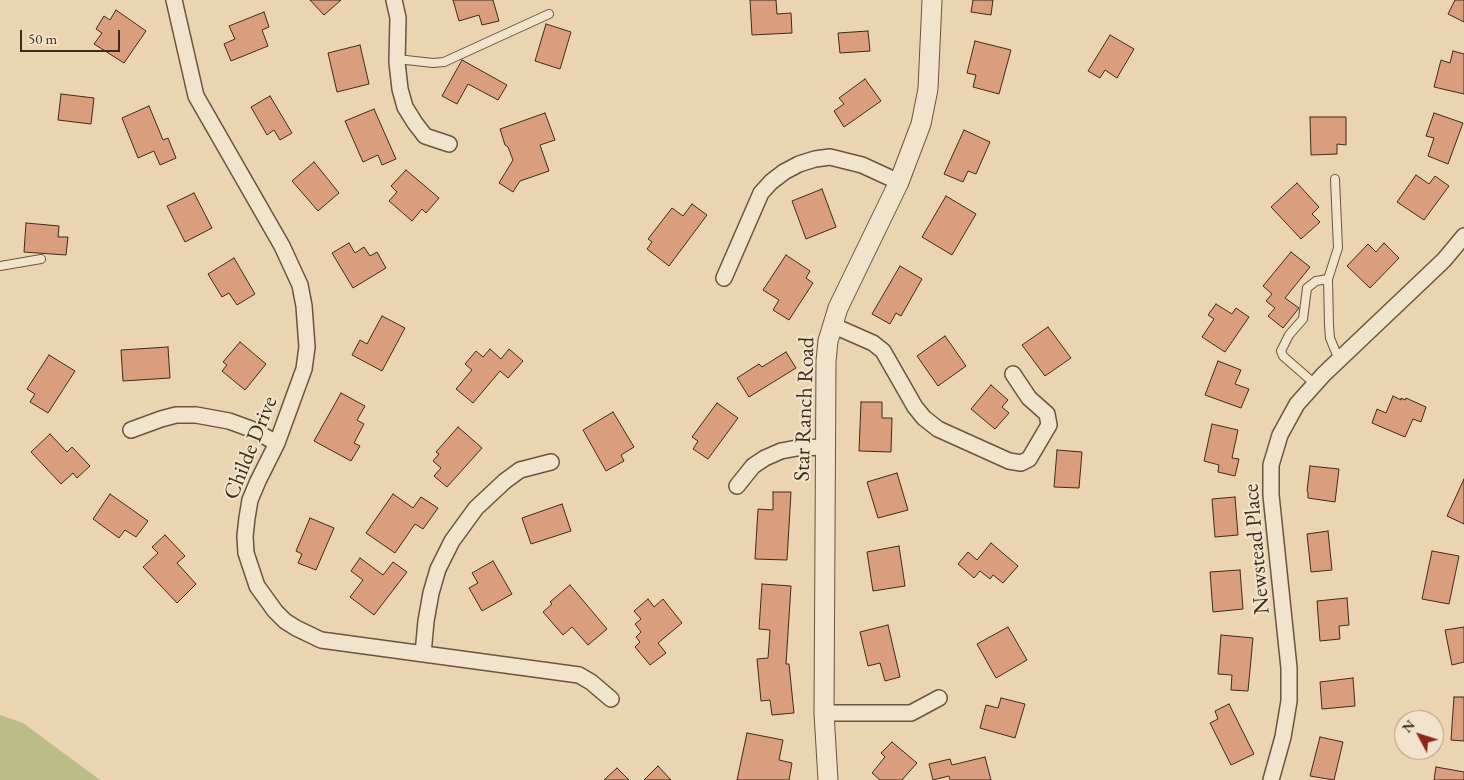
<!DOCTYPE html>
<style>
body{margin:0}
#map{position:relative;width:1464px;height:780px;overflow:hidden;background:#ebd4b1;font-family:"EB Garamond",serif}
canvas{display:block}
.north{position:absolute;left:1394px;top:710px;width:50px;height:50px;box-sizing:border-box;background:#f2e3cc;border:1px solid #aa9a85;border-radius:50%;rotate:310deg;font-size:14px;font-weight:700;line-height:20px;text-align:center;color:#3d2c1a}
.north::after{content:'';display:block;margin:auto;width:18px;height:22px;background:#8f2418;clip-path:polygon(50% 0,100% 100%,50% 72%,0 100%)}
.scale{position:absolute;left:20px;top:30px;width:100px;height:22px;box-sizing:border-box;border:2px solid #3d2c1a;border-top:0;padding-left:6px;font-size:15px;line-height:18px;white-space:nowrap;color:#3d2c1a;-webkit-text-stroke:4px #f2e3cc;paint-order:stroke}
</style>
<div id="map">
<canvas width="1464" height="780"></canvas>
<div class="north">N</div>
<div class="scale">50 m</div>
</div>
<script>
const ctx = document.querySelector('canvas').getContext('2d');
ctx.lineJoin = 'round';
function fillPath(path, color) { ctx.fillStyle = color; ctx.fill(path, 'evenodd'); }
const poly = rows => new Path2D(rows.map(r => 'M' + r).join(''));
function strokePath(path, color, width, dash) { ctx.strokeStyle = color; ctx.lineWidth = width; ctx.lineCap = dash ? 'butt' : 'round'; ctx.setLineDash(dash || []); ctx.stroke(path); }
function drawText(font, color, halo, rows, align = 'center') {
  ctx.font = font + ' "EB Garamond",serif'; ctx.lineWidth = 4.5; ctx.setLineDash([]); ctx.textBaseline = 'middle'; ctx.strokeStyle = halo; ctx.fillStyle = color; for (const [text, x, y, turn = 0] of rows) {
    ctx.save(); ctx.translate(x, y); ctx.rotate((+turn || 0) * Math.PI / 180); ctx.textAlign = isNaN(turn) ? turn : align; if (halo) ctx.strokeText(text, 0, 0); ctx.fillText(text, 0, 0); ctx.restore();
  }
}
fillPath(poly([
 [0,715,23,723,100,780,0,780]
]), '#bcbc88');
const building = poly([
 [310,0,341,0,324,15,310,0],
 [453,0,493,0,499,21,482,25,479,15,459,21,453,0],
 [750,0,776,0,777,14,791,13,792,33,752,35,750,0],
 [973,0,993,0,991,15,971,12,973,0],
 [1455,0,1464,0,1464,22,1448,14,1455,0],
 [116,10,146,31,124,63,94,44,102,33,96,29,104,16,110,20,116,10],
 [264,12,269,27,262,30,268,46,231,61,224,44,235,39,229,26,264,12],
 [546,24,571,32,560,69,535,61,546,24],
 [868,31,870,51,840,53,838,33,868,31],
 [1110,35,1134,49,1117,78,1105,70,1100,78,1088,71,1110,35],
 [975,41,1011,50,999,94,973,87,976,75,967,73,975,41],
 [360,45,369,84,337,92,328,53,360,45],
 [1453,51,1464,54,1464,94,1434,87,1441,60,1450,63,1453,51],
 [462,60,507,85,498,100,468,84,457,104,442,96,462,60],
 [865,79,881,101,844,127,834,111,844,104,839,98,865,79],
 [61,94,94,98,91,124,58,120,61,94],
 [270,96,292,133,280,140,274,130,267,135,251,107,270,96],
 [149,106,163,140,168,138,176,158,160,165,154,151,138,158,122,118,149,106],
 [374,109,396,159,382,165,378,155,363,162,345,121,374,109],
 [545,113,555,140,540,145,549,171,520,181,513,192,499,183,513,160,508,147,505,145,500,129,545,113],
 [1434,113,1463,123,1448,164,1428,156,1434,138,1426,136,1434,113],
 [1310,117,1346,117,1346,145,1337,144,1337,154,1311,155,1310,117],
 [964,130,990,142,976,174,968,171,963,182,944,174,964,130],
 [314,162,339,193,318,211,292,181,314,162],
 [406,170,439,198,426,213,422,209,412,221,389,201,397,192,391,186,406,170],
 [1416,175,1429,184,1435,176,1449,186,1424,220,1397,202,1416,175],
 [1297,183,1319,207,1312,214,1320,222,1301,239,1271,207,1297,183],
 [822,189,836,227,806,239,792,201,822,189],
 [194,193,212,228,185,242,167,206,194,193],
 [946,196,976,214,952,255,922,237,946,196],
 [692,204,707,215,669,266,647,249,652,242,648,239,672,208,683,216,692,204],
 [26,223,59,226,58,237,68,237,66,255,24,252,26,223],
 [349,243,355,253,364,247,370,256,377,252,386,268,353,288,332,253,349,243],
 [1384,243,1399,258,1370,288,1347,266,1368,244,1376,252,1384,243],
 [1291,252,1310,267,1285,298,1299,308,1283,328,1268,316,1275,308,1266,301,1272,294,1263,286,1291,252],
 [786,255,810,271,806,278,813,283,789,320,773,310,779,300,763,290,786,255],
 [234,258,255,294,237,305,229,293,222,297,208,274,234,258],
 [900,266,922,279,901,316,896,313,890,324,872,314,900,266],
 [1216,304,1232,314,1236,308,1249,317,1225,352,1202,337,1214,319,1208,315,1216,304],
 [382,316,405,328,382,371,352,355,360,340,367,344,382,316],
 [1048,327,1071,358,1045,376,1022,345,1048,327],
 [945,336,966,366,938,386,917,356,945,336],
 [240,342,266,364,245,390,222,371,227,365,223,362,240,342],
 [168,347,170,378,123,381,121,350,168,347],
 [490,349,501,359,509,349,523,361,508,378,500,371,473,403,456,389,472,370,465,364,476,351,483,357,490,349],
 [786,352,796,368,749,397,737,378,759,364,762,367,786,352],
 [49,355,75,371,48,413,30,402,35,394,27,389,49,355],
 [1218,361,1241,370,1235,384,1249,389,1241,408,1205,395,1218,361],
 [991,385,1008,400,1002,407,1009,413,995,429,971,409,991,385],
 [341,393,365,406,357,420,364,424,354,443,360,446,351,461,314,441,341,393],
 [1393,396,1401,400,1401,398,1405,400,1406,398,1426,407,1421,422,1413,419,1405,437,1372,423,1377,409,1386,413,1393,396],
 [861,402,882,402,882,418,892,418,891,452,859,451,861,402],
 [717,403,738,418,708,459,693,449,698,441,692,437,717,403],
 [613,412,634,447,621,455,624,461,606,471,583,430,613,412],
 [1212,424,1238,430,1232,458,1239,459,1235,476,1218,472,1219,465,1204,461,1212,424],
 [458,427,482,448,447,487,434,476,441,468,433,461,439,454,436,452,458,427],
 [50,434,67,452,72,447,90,466,77,478,73,473,61,484,31,452,50,434],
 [1057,450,1082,452,1079,488,1054,487,1057,450],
 [1310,466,1339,469,1335,502,1308,498,1308,492,1307,491,1310,466],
 [897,473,908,510,878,518,867,482,897,473],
 [1464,479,1464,524,1447,516,1464,479],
 [773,492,791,492,787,560,755,559,758,509,773,510,773,492],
 [110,494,148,521,136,537,125,530,119,538,93,519,110,494],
 [393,494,413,508,421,497,438,508,423,529,415,524,395,553,366,533,393,494],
 [1235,497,1238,535,1215,537,1212,499,1235,497],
 [562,504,571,531,531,544,522,518,562,504],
 [310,518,334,528,316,570,298,563,302,554,296,551,310,518],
 [1328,531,1332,570,1311,572,1307,534,1328,531],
 [165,535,185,556,177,563,196,584,177,603,143,567,158,553,152,547,165,535],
 [991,543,1018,566,1003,583,993,575,990,579,980,571,974,578,958,564,968,552,977,560,991,543],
 [899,546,905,586,873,591,867,552,899,546],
 [1432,551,1459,556,1449,604,1422,599,1432,551],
 [360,558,383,575,393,562,407,572,374,615,350,597,363,580,351,571,360,558],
 [493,561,512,594,482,611,469,588,478,583,472,573,493,561],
 [1240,570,1243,609,1213,612,1210,572,1240,570],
 [762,584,791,586,786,664,789,664,794,713,772,715,770,700,761,701,757,659,768,658,770,630,759,629,762,584],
 [570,585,607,629,588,645,572,627,563,635,543,612,552,604,550,602,570,585],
 [1347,598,1349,625,1339,626,1340,639,1320,641,1317,601,1347,598],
 [648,599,654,607,663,599,682,623,658,643,666,653,650,665,635,647,640,642,636,637,641,632,635,624,641,619,634,611,648,599],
 [888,625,900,677,885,681,880,663,868,666,860,632,888,625],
 [1008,627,1027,660,996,678,977,644,1008,627],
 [1464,627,1464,662,1452,665,1445,630,1464,627],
 [1221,635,1253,638,1248,691,1231,690,1232,675,1218,674,1221,635],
 [1353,678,1355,706,1322,709,1320,682,1353,678],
 [1454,697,1464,697,1464,741,1451,740,1454,697],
 [1001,698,1025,704,1015,738,980,728,986,705,998,708,1001,698],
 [1229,704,1254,754,1231,765,1210,723,1218,719,1215,711,1229,704],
 [747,733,783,740,779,760,792,763,789,780,737,780,747,733],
 [1320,737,1343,742,1334,780,1310,776,1320,737],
 [892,742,917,763,902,780,880,780,872,773,885,757,881,753,892,742],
 [985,757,991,780,950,780,949,776,933,780,929,764,950,759,952,765,985,757],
 [658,766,671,780,644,780,658,766],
 [1436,767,1464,772,1464,780,1434,780,1436,767],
 [617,768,629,780,604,780,617,768]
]);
fillPath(building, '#da9d7e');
strokePath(building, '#3d2c1a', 1);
const service = poly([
 [397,59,433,63,444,62,549,14],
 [1335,179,1338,248,1328,279,1329,325,1330,338,1339,360],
 [0,266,41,259],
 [1315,384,1283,356,1281,351,1289,335,1303,319,1307,288,1316,281,1328,279]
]);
const minor = poly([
 [174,0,196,96,282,246,300,285,304,306,307,347,304,369,277,443,258,481,250,500,247,518,245,536,246,553,257,586,275,611,285,621,296,628,321,640,579,675,591,682,611,699],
 [394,0,398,18,397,62,400,89,405,107,415,123,425,136,449,144],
 [724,278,761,193,771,182,784,172,799,164,815,159,830,157,862,165,899,182],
 [832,325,873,343,883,351,915,407,924,418,938,429,1009,461,1021,463,1029,459,1049,425,1047,414,1029,398,1013,374],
 [131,430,161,419,176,415,196,415,229,421,251,429,277,443],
 [737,486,753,466,765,458,781,451,797,448,826,447],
 [423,654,426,621,431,593,438,569,452,541,476,508,505,481,520,470,551,462],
 [824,713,911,713,939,698],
 [1271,780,1283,737,1289,701,1289,668,1271,495,1271,465,1280,435,1297,404,1324,374,1444,260,1464,236]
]);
const tertiary = poly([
 [828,780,824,713,826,361,828,341,838,308,899,182,921,124,928,89,932,0]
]);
strokePath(service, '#685640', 10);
strokePath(minor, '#685640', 18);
strokePath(tertiary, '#685640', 21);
strokePath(service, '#f2e3cc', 8);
strokePath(minor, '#f2e3cc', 15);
strokePath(tertiary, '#f2e3cc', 19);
drawText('22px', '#3d2c1a', '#f2e3cc', [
 ["Star Ranch Road",805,409,-88],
 ["Childe Drive",251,448,-68],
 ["Newstead Place",1257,549,-95]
]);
</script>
